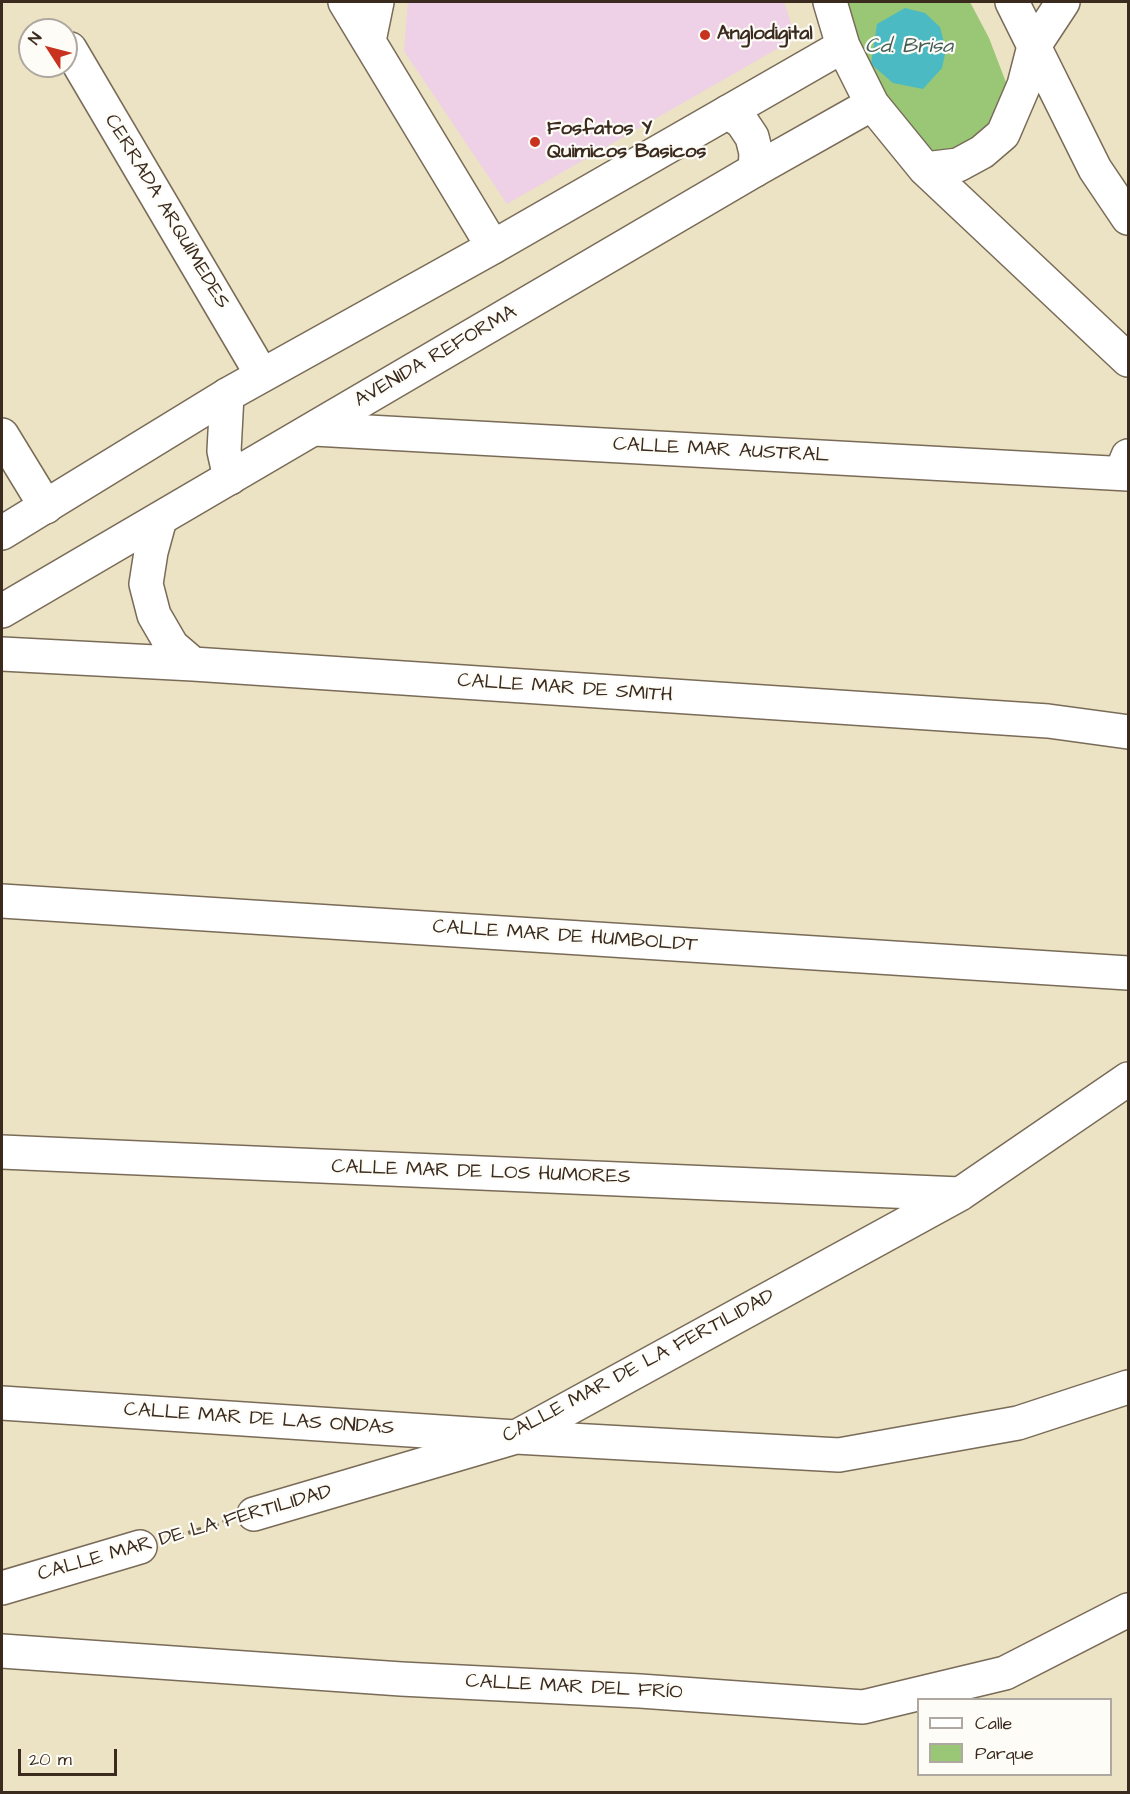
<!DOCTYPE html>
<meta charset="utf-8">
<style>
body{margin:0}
#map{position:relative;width:1130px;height:1794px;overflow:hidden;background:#ebe3c3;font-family:"Architects Daughter",sans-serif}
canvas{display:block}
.frame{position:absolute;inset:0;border:3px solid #3b2a1e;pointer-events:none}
.legend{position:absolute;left:917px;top:1698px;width:195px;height:78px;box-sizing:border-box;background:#fdfcf7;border:2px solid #afa8a0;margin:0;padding:8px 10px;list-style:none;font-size:18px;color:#3b2a1e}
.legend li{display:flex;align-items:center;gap:12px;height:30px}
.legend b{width:30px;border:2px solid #afa8a0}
.north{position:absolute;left:18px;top:18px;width:60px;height:60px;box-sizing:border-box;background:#fdfcf7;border:2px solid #afa8a0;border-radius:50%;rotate:306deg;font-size:16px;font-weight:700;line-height:24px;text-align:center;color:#3b2a1e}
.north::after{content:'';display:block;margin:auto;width:21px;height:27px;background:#c8321e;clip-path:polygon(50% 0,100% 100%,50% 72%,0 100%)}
.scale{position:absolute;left:18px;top:1749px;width:99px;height:27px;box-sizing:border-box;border:3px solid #3b2a1e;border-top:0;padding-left:8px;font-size:18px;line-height:21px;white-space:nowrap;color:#3b2a1e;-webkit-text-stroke:4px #fdfcf7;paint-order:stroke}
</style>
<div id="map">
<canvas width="1130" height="1794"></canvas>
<div class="frame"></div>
<ul class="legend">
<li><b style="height:8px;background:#fff"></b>Calle</li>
<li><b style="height:16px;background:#99c776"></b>Parque</li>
</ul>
<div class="north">N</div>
<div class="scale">20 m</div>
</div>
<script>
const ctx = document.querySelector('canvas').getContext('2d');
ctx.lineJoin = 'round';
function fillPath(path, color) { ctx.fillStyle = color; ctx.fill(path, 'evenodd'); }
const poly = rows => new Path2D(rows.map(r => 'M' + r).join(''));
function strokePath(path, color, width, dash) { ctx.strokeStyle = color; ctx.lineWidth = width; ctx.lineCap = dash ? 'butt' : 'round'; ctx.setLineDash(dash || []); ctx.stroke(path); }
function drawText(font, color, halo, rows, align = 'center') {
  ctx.font = font + ' "Architects Daughter",sans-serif'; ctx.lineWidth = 4.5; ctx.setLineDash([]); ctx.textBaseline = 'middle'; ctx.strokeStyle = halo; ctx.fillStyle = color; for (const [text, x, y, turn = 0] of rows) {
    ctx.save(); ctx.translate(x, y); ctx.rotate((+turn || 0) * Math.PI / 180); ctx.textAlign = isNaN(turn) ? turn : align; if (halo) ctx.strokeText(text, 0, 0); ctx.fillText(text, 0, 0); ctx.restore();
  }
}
fillPath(poly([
 [408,2,784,2,796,38,507,204,404,51]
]), '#eed0e7');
fillPath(poly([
 [836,2,970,2,989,38,1007,85,1002,119,953,163,904,148]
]), '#99c776');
fillPath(poly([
 [905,8,925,13,940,27,946,50,942,68,923,89,893,83,871,64,877,24]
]), '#4cbac2');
const minor = poly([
 [345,2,493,247],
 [369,41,377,2],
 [70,49,262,375],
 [314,429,1128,474],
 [2,435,46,507],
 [160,519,151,552,146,584,154,615,172,646,193,664],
 [2,654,193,664,1048,721,1128,732],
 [2,901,1128,973],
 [2,1152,960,1194],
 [2,1403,516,1437,839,1455,1018,1423,1128,1387],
 [254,1514,516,1437,960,1194,1128,1079],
 [2,1588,140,1547]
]);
const tertiary = poly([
 [728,112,742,122,752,137,756,153,755,170],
 [227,395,224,451,230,478],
 [2,1651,401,1679,640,1691,863,1707,1005,1673,1128,1610]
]);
const secondary = poly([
 [830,2,843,46,872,104,925,169,1128,360],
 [1012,2,1095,169,1128,218],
 [925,169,958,165,982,152,1003,134,1024,85,1034,46,1063,2],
 [1121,473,1128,456],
 [2,533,227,395,493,247,843,46],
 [2,611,755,170,872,104]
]);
strokePath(minor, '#796b58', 36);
strokePath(tertiary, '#796b58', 36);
strokePath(secondary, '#796b58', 36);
strokePath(poly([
 [171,1538,224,1522]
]), '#796b58', 4, [4.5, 4.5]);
strokePath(minor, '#fff', 33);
strokePath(tertiary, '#fff', 33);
strokePath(secondary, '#fff', 33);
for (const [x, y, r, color] of [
 [705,35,6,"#c8321e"],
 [535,142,6,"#c8321e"]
]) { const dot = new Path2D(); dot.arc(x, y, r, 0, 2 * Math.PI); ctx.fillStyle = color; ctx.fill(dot); strokePath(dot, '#fdfcf7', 2); }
drawText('bold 20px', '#3b2a1e', '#fdfcf7', [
 ["Anglodigital",717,35],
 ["Fosfatos Y",547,130],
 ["Quimicos Basicos",547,153]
], 'left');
drawText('20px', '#3b2a1e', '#fdfcf7', [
 ["CERRADA ARQUÍMEDES",166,212,59],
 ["AVENIDA REFORMA",436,357,-30],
 ["CALLE MAR AUSTRAL",721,451,3],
 ["CALLE MAR DE SMITH",565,689,4],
 ["CALLE MAR DE HUMBOLDT",565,937,4],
 ["CALLE MAR DE LOS HUMORES",481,1173,2],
 ["CALLE MAR DE LA FERTILIDAD",639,1367,-28],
 ["CALLE MAR DE LAS ONDAS",259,1420,4],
 ["CALLE MAR DE LA FERTILIDAD",185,1534,-16],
 ["CALLE MAR DEL FRÍO",574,1688,3]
]);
drawText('italic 21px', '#415c57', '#fdfcf7', [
 ["Cd. Brisa",909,48]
]);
</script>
